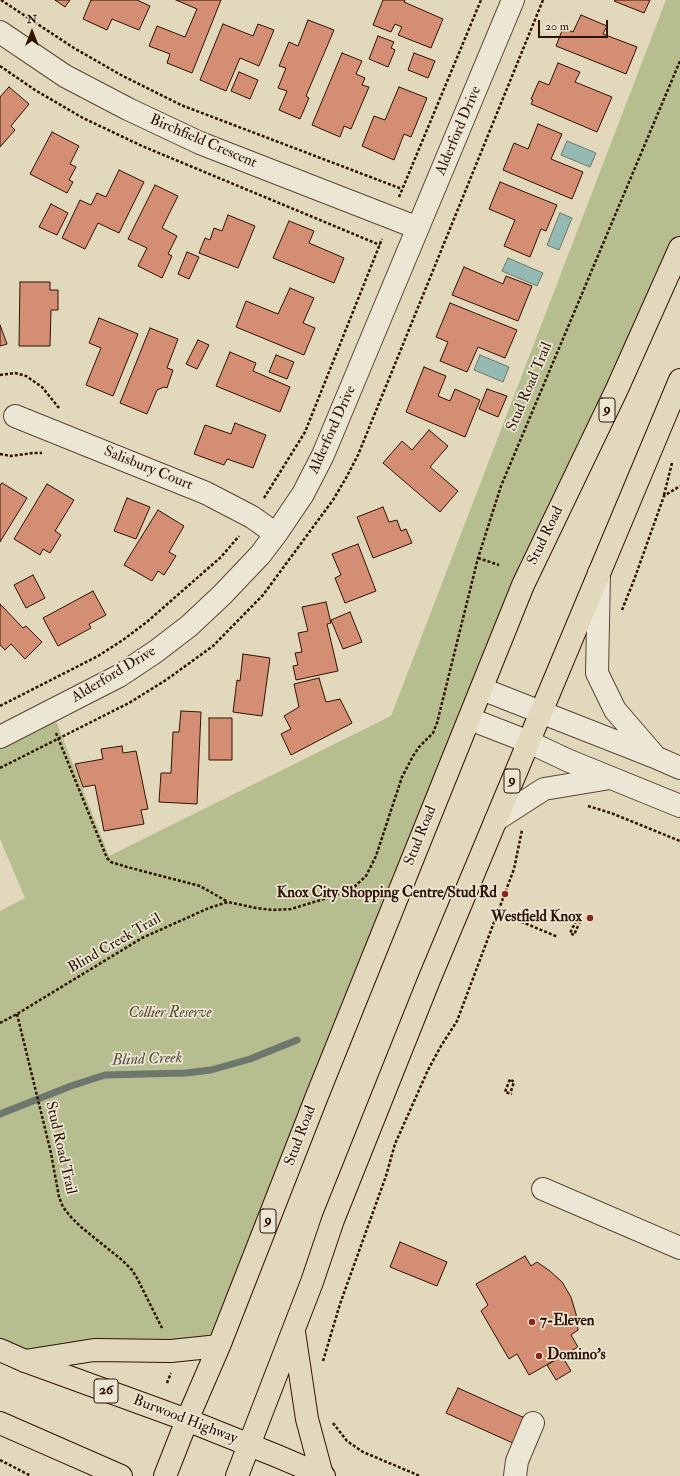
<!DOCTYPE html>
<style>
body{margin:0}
#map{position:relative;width:680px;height:1476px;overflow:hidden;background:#e2d9bd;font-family:"IM FELL Double Pica",serif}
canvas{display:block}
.north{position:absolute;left:12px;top:12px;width:40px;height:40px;-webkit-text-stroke:3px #ece6d4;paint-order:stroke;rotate:0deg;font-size:11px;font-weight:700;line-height:16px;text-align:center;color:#301203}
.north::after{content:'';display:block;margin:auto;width:14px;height:18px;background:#301203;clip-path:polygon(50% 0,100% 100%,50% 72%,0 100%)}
.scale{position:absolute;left:538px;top:20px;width:70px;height:18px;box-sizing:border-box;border:2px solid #301203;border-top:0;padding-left:5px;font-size:12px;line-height:14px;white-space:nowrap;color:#301203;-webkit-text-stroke:3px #ece6d4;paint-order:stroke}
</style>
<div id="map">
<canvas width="680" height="1476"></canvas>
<div class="north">N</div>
<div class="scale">20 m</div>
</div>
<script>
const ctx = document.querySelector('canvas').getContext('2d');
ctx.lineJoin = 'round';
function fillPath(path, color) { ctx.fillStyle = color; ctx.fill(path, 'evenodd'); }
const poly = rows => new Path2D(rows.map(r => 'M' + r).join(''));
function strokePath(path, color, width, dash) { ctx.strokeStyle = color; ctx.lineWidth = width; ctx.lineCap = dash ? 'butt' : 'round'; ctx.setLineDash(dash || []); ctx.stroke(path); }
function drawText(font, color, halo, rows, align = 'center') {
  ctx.font = font + ' "IM FELL Double Pica",serif'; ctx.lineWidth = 3.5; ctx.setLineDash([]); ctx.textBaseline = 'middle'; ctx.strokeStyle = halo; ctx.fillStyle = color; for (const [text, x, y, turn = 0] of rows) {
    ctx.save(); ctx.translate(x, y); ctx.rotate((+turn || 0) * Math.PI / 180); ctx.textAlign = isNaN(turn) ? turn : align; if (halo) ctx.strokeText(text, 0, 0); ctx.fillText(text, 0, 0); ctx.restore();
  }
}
fillPath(poly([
 [666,0,680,0,680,248,530,569,219,1346,171,1351,0,1350,0,911,25,898,0,839,0,737,52,711,109,856,391,716]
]), '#b6be8f');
const water = poly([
 [567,141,596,153,590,167,561,155,567,141],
 [560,213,572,218,559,250,547,245,560,213],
 [508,258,543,273,537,286,502,271,508,258],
 [480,355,509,367,503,382,474,370,480,355]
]);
fillPath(water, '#95bab3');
strokePath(water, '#6d776d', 1);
strokePath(poly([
 [0,1114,71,1086,105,1075,186,1073,211,1070,250,1059,297,1040]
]), '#6d776d', 7);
const building = poly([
 [55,0,70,0,65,7,55,0],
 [91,0,137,0,150,6,139,30,112,19,107,30,83,19,91,0],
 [176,0,221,0,192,73,167,63,170,54,149,46,157,26,185,37,197,9,176,0],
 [383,0,405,0,404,2,443,19,431,48,398,35,402,27,395,24,391,32,373,25,383,0],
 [615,0,650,0,644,13,614,1,615,0],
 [581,15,607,26,603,34,637,47,626,74,556,46,563,28,573,32,581,15],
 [308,20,334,30,306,96,309,98,300,119,279,110,287,91,278,88,286,68,279,66,289,42,298,46,308,20],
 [223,24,253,36,258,24,274,30,259,66,240,58,226,91,200,80,223,24],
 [378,36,394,42,391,48,395,50,388,67,369,59,378,36],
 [342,53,362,61,356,74,365,78,362,85,369,87,351,129,344,126,340,137,312,125,342,53],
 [414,53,435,61,428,78,408,70,414,53],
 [558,63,580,72,575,82,612,97,597,132,531,104,533,100,531,99,539,81,549,85,558,63],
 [239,72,258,80,250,99,231,91,239,72],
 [9,87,29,104,11,126,15,130,0,147,0,97,9,87],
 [399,87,427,98,411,137,404,134,394,160,362,146,374,116,385,120,399,87],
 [538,124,562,134,551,159,583,172,572,199,503,170,514,143,528,149,538,124],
 [52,132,79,146,70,164,76,167,69,180,73,182,67,193,30,174,52,132],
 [119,170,144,182,119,233,98,223,85,249,62,238,80,200,91,205,97,193,106,197,119,170],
 [500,182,557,205,546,231,541,229,530,257,504,246,515,220,489,209,500,182],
 [155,185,178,196,162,228,177,236,168,254,172,256,162,278,138,266,147,248,128,239,155,185],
 [51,204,68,213,57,235,39,227,51,204],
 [228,215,255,226,238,268,199,253,205,238,210,240,214,228,222,231,228,215],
 [289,221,314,231,309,243,344,258,334,283,273,258,289,221],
 [187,252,199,257,189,279,178,274,187,252],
 [464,267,503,284,506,276,532,286,518,321,452,295,464,267],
 [20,282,50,282,50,290,58,290,58,310,51,310,50,346,19,346,20,282],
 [290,288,314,298,303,323,315,328,304,355,236,327,246,301,278,314,290,288],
 [450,303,517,330,505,358,478,347,467,372,440,361,448,342,436,337,450,303],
 [99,318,138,334,113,396,86,385,101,348,89,343,99,318],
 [0,325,7,344,0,346,0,325],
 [150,328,178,339,167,368,173,370,167,388,164,387,157,390,147,414,120,403,150,328],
 [198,340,209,345,197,369,186,364,198,340],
 [230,352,256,363,253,371,290,387,280,412,216,386,230,352],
 [276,355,294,362,287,379,269,372,276,355],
 [424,367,446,376,438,396,450,401,455,389,480,400,465,437,406,412,424,367],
 [487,389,507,396,498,417,479,409,487,389],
 [235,423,266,435,253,468,227,459,224,465,194,454,205,425,231,434,235,423],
 [429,430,448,446,430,467,458,491,440,512,383,463,402,441,412,450,429,430],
 [2,483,27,498,0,542,0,485,2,483],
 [47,484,74,500,55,531,61,535,50,553,43,549,40,555,14,539,47,484],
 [127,498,150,507,136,539,114,531,127,498],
 [383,507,389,522,397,520,401,531,406,529,412,543,373,558,357,517,383,507],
 [158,510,184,526,169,552,176,556,164,575,158,571,152,581,124,565,158,510],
 [358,544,376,591,345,603,335,578,341,575,332,554,358,544],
 [33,575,45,598,26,608,14,585,33,575],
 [93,591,106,615,89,624,91,628,58,646,43,618,93,591],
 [326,602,331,623,327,624,338,671,296,680,293,666,298,665,295,653,302,652,298,633,308,631,302,607,326,602],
 [0,604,23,628,26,626,42,642,25,659,11,644,5,650,0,645,0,604],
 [350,612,362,642,343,649,331,620,350,612],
 [243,654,270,658,262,716,233,712,237,680,240,681,243,654],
 [319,678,326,702,340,699,352,723,291,755,281,734,291,729,284,716,299,707,294,684,319,678],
 [181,711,201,712,197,804,159,802,161,773,171,773,173,732,179,732,181,711],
 [209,718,232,718,232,760,209,760,209,718],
 [122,746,123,753,136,751,148,809,141,810,144,824,104,831,95,785,83,787,75,764,103,759,101,749,122,746],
 [400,1242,447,1262,437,1286,390,1267,400,1242],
 [525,1256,531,1266,537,1262,550,1271,562,1282,571,1297,576,1314,578,1330,571,1335,578,1347,529,1375,517,1354,509,1359,481,1311,488,1305,476,1284,525,1256],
 [562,1356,571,1371,556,1380,547,1365,562,1356],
 [458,1388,527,1419,515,1444,446,1413,458,1388]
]);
fillPath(building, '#d38e73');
strokePath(building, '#301203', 1);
const minor = poly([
 [0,32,65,76,128,109,200,143,418,228],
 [15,416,206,493,252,517,276,534],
 [599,573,597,673,615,710,653,754],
 [482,689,655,757,680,768],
 [470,719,529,742,567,760,680,806],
 [0,737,119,676,155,652,189,626,222,595,260,555,276,534,303,494,323,455,513,0],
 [496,820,544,789,610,778],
 [543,1189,680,1248],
 [515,1476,517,1461,533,1423]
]);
const major = poly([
 [294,1332,307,1419,322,1475],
 [25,1361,94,1350,171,1351,219,1346],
 [187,1420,219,1346,317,1096,523,585,617,389,680,248],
 [249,1445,312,1282,333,1220,429,980,680,380]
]);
const highway = poly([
 [0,1350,25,1361,187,1420,277,1456,324,1476],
 [0,1423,121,1476],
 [165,1476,187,1420],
 [237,1476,249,1445]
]);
strokePath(minor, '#5c4432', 24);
strokePath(major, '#301203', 24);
strokePath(highway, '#301203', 24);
strokePath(poly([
 [1,0,74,48,121,75,181,105,402,189],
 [0,66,35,90,83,118,142,146,380,245],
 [399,197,481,0],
 [0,375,15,373,26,376,42,387,59,408],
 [0,454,11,456,33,453,42,453],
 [664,495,672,463],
 [264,498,305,432,382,239],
 [478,558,499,565],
 [622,610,634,580,664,496,680,486],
 [0,706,98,656,123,640,148,621,221,557,239,536],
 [56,733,107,858,111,862,127,867,200,886,228,902],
 [0,768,129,703,166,680,213,646,263,595,333,500,346,478,358,455,543,0],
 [588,806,611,813,680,841],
 [498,912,558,937],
 [578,926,574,935,570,933,576,921,582,923],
 [17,1014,51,1153,59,1197,63,1207,70,1216,81,1227,122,1260,132,1270,137,1278,162,1328],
 [0,1023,17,1014,142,938,209,908,228,902,256,908,273,910,291,909,334,896,353,888,366,876,376,856,402,777,413,756,419,747,433,733,437,723,478,558,501,486,680,61],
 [511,1091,514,1082,510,1079,505,1092,512,1094],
 [323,1361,340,1304,386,1176,395,1144,428,1070,441,1046,457,1021,514,869,522,830],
 [167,1383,171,1373],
 [333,1423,347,1441,363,1452,420,1476],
 [0,1460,31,1476]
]), '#301203', 2.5, [3, 2]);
strokePath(minor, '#ece6d4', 22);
strokePath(major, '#e2d9bd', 22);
strokePath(highway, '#e2d9bd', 22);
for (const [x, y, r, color] of [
 [505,894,4,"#8f2418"],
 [590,918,4,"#8f2418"],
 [532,1322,4,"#8f2418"],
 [539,1356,4,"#8f2418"]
]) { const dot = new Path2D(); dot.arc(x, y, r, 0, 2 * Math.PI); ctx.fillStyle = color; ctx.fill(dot); strokePath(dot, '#ece6d4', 1.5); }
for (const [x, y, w] of [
 [607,410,16],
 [512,781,16],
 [268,1221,16],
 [106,1391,24]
]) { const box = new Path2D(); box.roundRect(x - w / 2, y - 12, w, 24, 3); ctx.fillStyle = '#ece6d4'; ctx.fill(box); strokePath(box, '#301203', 1); }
drawText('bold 14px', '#301203', null, [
 ["9",607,410],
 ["9",512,781],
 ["9",268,1221],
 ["26",106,1391]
]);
drawText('15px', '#301203', '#ece6d4', [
 ["Alderford Drive",459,131,-67],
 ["Birchfield Crescent",203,142,23],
 ["Stud Road Trail",530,387,-67],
 ["Alderford Drive",333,430,-66],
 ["Salisbury Court",148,469,22],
 ["Stud Road",546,536,-64],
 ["Alderford Drive",114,675,-31],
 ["Stud Road",421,836,-68],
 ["Blind Creek Trail",115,944,-30],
 ["Stud Road",301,1136,-69],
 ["Stud Road Trail",60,1148,77],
 ["Burwood Highway",185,1420,21]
]);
drawText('bold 15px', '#301203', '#ece6d4', [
 ["Knox City Shopping Centre/Stud Rd",497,894],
 ["Westfield Knox",582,918],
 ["7-Eleven",540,1322,"left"],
 ["Domino's",547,1356,"left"]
], 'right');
drawText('italic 15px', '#58462d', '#ece6d4', [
 ["Collier Reserve",170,1014]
]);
drawText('italic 16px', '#534d41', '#ece6d4', [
 ["Blind Creek",147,1060,-2]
]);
</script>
